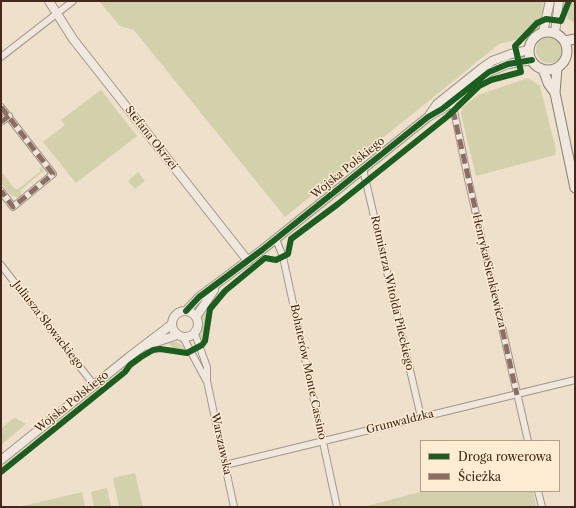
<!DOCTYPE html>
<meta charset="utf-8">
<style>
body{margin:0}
#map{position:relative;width:576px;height:508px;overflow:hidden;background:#eee0ca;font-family:"Libre Caslon Text",serif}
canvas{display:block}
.frame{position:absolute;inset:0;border:2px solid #44281b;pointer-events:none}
.legend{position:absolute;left:420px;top:440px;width:140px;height:52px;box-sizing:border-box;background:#feedd3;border:1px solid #b49e89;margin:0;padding:5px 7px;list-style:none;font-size:12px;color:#44281b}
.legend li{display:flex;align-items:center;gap:8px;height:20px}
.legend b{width:20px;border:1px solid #b49e89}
</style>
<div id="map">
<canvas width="576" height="508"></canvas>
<div class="frame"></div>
<ul class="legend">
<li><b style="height:5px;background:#1b5e20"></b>Droga rowerowa</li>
<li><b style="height:5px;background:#8d6e63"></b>Ścieżka</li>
</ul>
</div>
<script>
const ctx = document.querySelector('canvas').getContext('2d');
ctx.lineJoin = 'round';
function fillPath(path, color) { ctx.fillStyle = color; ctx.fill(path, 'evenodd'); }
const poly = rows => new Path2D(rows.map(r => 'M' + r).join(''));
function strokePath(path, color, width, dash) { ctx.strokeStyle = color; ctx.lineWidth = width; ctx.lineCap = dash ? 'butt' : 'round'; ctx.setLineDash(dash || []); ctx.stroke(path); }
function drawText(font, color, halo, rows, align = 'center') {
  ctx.font = font + ' "Libre Caslon Text",serif'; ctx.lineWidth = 3; ctx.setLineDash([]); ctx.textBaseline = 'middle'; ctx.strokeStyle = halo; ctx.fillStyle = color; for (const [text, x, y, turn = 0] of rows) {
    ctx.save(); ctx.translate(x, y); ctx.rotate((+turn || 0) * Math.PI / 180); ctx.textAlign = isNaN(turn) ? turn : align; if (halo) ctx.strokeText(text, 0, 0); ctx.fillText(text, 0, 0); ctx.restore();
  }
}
fillPath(poly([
 [99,1,547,1,540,27,531,36,499,44,285,217,134,30,120,26],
 [572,1,575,1,575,23,568,19,566,12],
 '536 50a13 13 0 1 1 26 0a13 13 0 1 1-26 0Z',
 [528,78,540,86,556,150,555,155,476,176,461,114,462,108,478,95],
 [101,90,137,136,76,183,43,142,65,125,61,120],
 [41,167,45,174,42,172,21,190,22,196,18,198,10,195,1,183,1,171,15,189,18,189,41,171,39,169],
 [138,172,145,181,135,189,128,181],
 [203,310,207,314,201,342,199,334],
 [167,342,177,342,187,349,173,348],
 [15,418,26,424,1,445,1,429,12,419],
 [135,473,143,507,119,507,113,478],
 [107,488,111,507,94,507,91,492],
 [424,491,533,491,536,507,363,507],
 [82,492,85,507,17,507,36,503]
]), '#d2d1ac');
const minor = poly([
 [1,57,73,1],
 [452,101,468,179,528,441],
 [1,107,53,174,13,207,1,191],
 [1,122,9,116],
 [363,169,421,417],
 [276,239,283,257,337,507],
 [1,265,94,385],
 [195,334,207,367,207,381,234,507],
 [183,337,206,380],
 [225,465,575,380],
 [538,491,542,507]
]);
const tertiary = poly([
 [49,1,73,39,248,261],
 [543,32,550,1],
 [555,33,559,1],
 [430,114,437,104,482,68,492,61,511,54,529,50],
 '172 324a13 13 0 1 1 26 0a13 13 0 1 1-26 0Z',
 [186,311,199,297,262,250,428,117,442,109,489,72,508,64,532,60],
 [196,317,214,290],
 [145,346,177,335],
 [1,460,129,357,171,325]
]);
const secondary = poly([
 '529 51a19 19 0 1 1 38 0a19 19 0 1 1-38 0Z',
 [565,41,575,39],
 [543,69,548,83,555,93,575,188],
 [555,93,557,68]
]);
strokePath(minor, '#a29688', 8);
strokePath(tertiary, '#a29688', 10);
strokePath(secondary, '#897e71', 11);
strokePath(minor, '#f0e8de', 6);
strokePath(tertiary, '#f0e8de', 8);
strokePath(secondary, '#f0e8de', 9);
strokePath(poly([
 [1,107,53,174,13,207,1,191],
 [453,110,517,395],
 [1,122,9,116]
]), '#8d6e63', 5, [10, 5]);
strokePath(poly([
 [186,311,199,297,262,250,428,117,442,109,489,72,508,64,532,60],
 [1,472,125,372,130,365,141,357,153,350,160,349,187,353,202,345,205,341,210,309,225,291,265,258,276,260,288,254,291,239,338,204,448,116,479,86,491,80,521,72,515,46,537,23,546,19,561,21,569,1]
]), '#1b5e20', 6);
drawText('11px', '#44281b', '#feedd3', [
 ["Stefana Okrzei",151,138,52],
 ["Wojska Polskiego",348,168,-39],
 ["Henryka Sienkiewicza",489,271,77],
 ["Rotmistrza Witolda Pileckiego",392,293,77],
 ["Juliusza Słowackiego",48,325,52],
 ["Bohaterów Monte Cassino",308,372,78],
 ["Wojska Polskiego",72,402,-39],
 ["Grunwaldzka",400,422,-14],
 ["Warszawska",221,444,78]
]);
</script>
